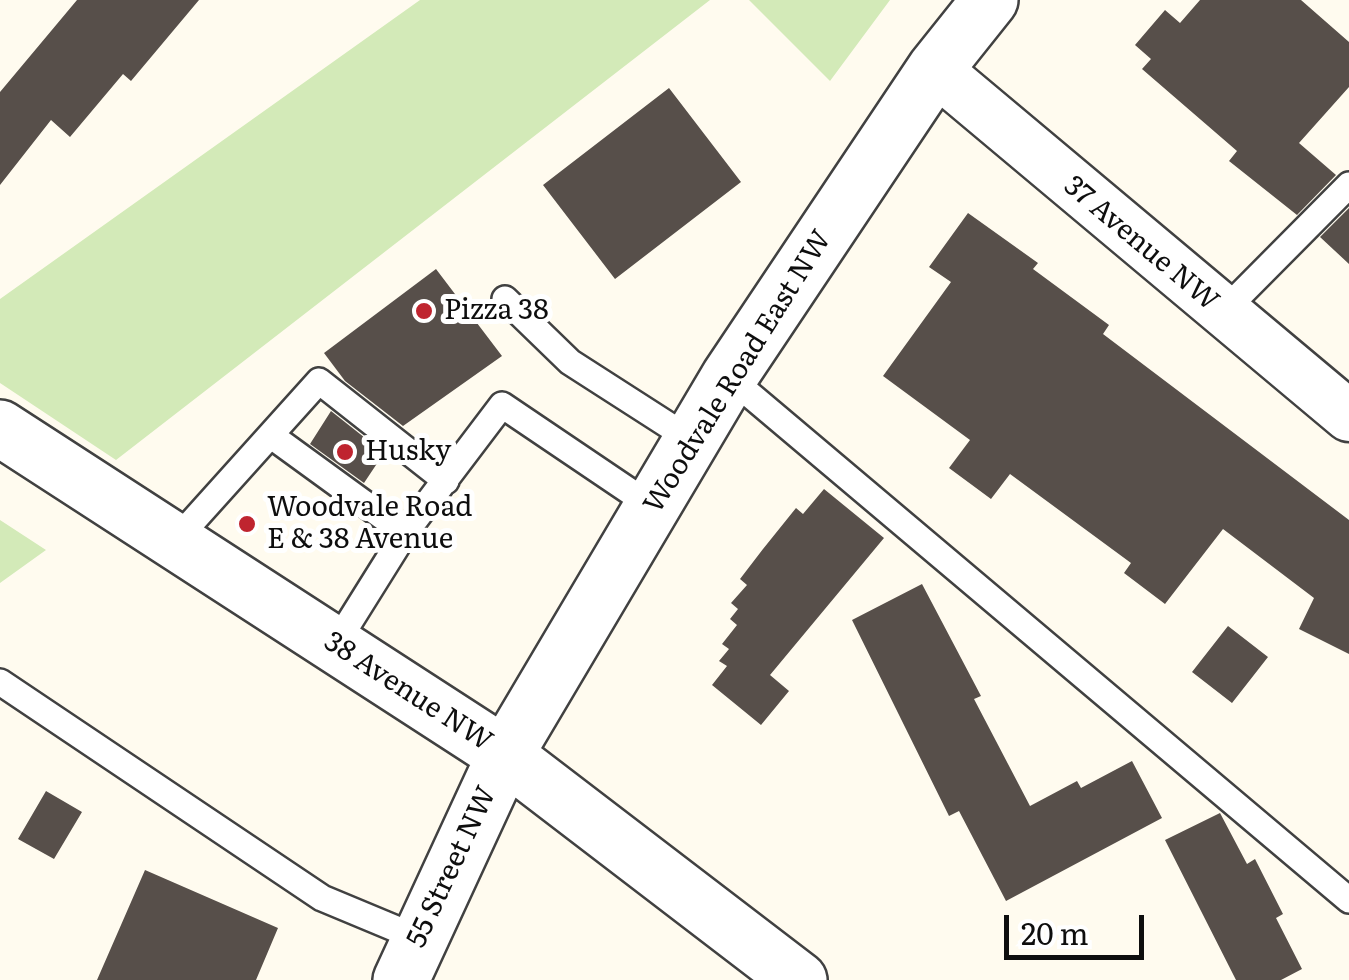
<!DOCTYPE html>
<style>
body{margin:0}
#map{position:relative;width:1349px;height:980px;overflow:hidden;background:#fffbef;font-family:Literata,serif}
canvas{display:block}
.scale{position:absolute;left:1004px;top:915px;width:140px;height:45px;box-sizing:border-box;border:5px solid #0e0e0e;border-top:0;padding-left:12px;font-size:30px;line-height:35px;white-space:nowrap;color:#0e0e0e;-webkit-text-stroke:8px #fff;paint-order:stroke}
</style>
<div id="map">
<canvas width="1349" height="980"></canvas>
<div class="scale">20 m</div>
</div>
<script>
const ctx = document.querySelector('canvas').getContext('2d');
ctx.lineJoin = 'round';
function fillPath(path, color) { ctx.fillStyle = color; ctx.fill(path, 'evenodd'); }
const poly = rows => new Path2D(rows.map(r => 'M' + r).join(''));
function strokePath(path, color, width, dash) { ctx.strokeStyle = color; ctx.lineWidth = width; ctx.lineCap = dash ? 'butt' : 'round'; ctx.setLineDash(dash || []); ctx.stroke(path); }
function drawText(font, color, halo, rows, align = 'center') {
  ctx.font = font + ' Literata,serif'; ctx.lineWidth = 10; ctx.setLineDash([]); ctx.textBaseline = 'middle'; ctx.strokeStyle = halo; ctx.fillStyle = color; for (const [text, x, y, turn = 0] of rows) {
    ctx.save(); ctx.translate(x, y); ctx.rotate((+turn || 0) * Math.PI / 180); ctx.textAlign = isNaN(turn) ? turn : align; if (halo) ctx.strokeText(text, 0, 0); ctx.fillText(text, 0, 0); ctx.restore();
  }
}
fillPath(poly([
 [420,0,710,0,116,460,0,383,0,299],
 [749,0,890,0,830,81],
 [0,520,46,550,0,583]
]), '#d3eab8');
fillPath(poly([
 [77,0,199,0,131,81,123,74,70,137,51,120,0,185,0,92],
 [1200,0,1301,0,1349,42,1349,87,1299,143,1336,175,1297,215,1229,161,1237,151,1142,69,1151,59,1135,45,1165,10,1180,23],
 [669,88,741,182,615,279,543,185],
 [1349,208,1349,264,1320,237],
 [968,213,1038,263,1033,269,1109,325,1103,334,1349,520,1349,654,1299,629,1314,598,1223,529,1165,604,1124,573,1131,563,1010,474,991,499,949,468,970,440,883,376,951,282,929,267],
 [436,269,502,356,403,426,345,381,324,353],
 [331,411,384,453,364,483,310,444],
 [824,489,884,538,770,675,789,691,761,725,712,685,727,666,719,661,729,649,722,644,737,625,730,619,738,609,731,603,747,585,740,579,763,549,796,508,803,514],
 [922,584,981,696,974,699,1030,806,1077,781,1081,788,1132,761,1162,818,1006,901,959,811,949,816,852,620],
 [1228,626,1268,657,1232,703,1192,672],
 [46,791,82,812,54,859,18,839],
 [1220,813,1247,864,1255,859,1283,914,1276,918,1302,969,1281,980,1236,980,1165,840],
 [145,870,278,928,256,980,97,980]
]), '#574f4a');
const service = poly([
 [505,299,570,362,693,441],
 [1222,313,1349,185],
 [729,377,1349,900],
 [273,437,405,533],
 [175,541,319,381,446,481],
 [335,645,405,533,502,405,653,507],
 [0,682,322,898,418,938]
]);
const minor = poly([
 [935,69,1349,416]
]);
const tertiary = poly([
 [0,428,505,755,799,980],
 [401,980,505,755,729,377,935,69,990,0]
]);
strokePath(service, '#414141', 30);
strokePath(minor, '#414141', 55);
strokePath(tertiary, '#414141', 60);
strokePath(service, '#fff', 25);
strokePath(minor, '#fff', 50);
strokePath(tertiary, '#fff', 55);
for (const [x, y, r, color] of [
 [424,311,10,"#bf242f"],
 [345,452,10,"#bf242f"],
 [247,524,10,"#bf242f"]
]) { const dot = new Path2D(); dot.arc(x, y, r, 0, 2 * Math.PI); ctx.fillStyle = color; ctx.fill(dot); strokePath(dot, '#fff', 4); }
drawText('28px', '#0e0e0e', '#fff', [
 ["37 Avenue NW",1141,244,40],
 ["Woodvale Road East NW",738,372,-58],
 ["38 Avenue NW",408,692,33],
 ["55 Street NW",452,867,-65]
]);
drawText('28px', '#0e0e0e', '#fff', [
 ["Pizza 38",444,311],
 ["Husky",365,452],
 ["Woodvale Road",267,508],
 ["E & 38 Avenue",267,540]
], 'left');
</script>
